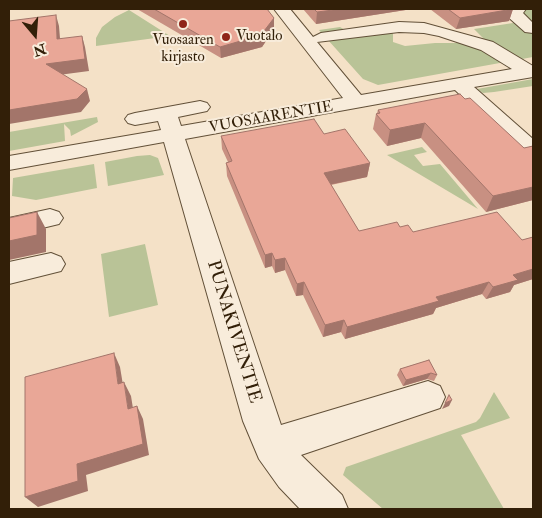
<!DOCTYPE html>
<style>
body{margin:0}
#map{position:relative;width:542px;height:518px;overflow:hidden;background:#f4e1c7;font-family:"IM FELL Double Pica",serif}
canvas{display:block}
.frame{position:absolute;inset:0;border:10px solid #321f08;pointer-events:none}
.north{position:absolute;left:10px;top:10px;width:50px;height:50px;-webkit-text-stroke:4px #f8ecdb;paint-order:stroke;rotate:162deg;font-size:14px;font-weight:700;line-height:20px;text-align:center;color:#321f08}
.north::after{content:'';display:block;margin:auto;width:18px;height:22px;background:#321f08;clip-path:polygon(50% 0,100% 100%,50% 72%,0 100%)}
</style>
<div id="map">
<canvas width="542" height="518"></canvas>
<div class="frame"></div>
<div class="north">N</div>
</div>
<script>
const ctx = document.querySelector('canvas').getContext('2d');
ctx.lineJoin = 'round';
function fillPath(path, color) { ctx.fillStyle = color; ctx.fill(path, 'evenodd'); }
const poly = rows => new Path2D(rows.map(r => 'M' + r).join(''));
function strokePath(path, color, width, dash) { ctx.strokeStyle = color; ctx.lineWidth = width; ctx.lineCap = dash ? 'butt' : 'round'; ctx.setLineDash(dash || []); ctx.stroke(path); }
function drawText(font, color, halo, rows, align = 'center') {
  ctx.font = font + ' "IM FELL Double Pica",serif'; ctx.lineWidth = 4; ctx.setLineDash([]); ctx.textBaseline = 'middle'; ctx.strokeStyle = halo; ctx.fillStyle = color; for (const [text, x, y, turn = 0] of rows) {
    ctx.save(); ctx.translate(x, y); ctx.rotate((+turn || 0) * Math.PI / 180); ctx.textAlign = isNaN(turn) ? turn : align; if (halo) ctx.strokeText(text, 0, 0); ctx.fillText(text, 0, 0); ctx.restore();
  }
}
fillPath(poly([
 [525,9,533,9,533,57,378,85,363,79,319,30,340,27,347,31,393,32,393,42,405,46,435,43,472,43,485,40,474,29,526,21,521,14],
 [129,10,170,36,96,46,96,38,102,27,115,17],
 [533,79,533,86,494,92,483,93,477,89],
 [97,117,98,122,71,136,70,130,64,124,65,141,9,151,9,132],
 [422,147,427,152,414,155,423,166,440,164,478,209,387,155],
 [150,155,158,158,164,175,108,186,105,162,137,156],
 [94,164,97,188,36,200,12,196,13,178],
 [145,244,158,305,109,317,101,254],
 [494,392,510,418,461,435,504,509,383,509,343,475,346,467,476,422,480,418]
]), '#b9c397');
const minor = poly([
 [274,9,290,9,313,37,321,33,399,22,424,23,493,42,533,66,533,77,474,87,533,139,533,158,525,156,455,90,185,139,281,425,428,381,440,386,445,397,440,408,301,455,342,495,348,509,300,509,279,487,259,459,243,421,164,142,9,170,9,156,161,130,158,121,135,125,128,123,125,119,128,115,135,113,200,101,207,103,210,107,207,111,178,117,181,126,343,98,274,9],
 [399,32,424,33,439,36,481,50,512,69,361,95,317,42,399,32],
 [510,9,526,9,523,13,533,23,533,33,525,32,508,17,506,14,510,9],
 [50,209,59,212,63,218,59,224,9,236,9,218,50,209],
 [51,253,61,257,65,264,61,271,9,284,9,262,51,253]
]);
strokePath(minor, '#625038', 2);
fillPath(minor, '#f8ecdb');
fillPath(poly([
 [137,9,267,9,274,18,274,29,262,47,221,58],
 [303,9,412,9,316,24],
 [430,9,513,9,509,21,456,29],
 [378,110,524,148,533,146,533,200,486,212,421,138,387,146,373,129,376,114,377,113],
 [324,134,370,163,367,177,331,185,359,231,400,227,413,232,522,240,533,237,533,279,514,285,510,292,486,299,482,294,436,308,433,314,345,339,341,332,323,337,303,295,296,296,285,270,275,273,272,266,265,268,227,176,226,163,228,162,222,149,221,136],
 [429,360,437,375,434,381,427,379,403,386,397,375,400,369]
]), '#c89082');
fillPath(poly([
 [341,9,412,9,316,24,317,12],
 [513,9,509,21,456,29,460,18],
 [56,15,59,26,61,51,57,39],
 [274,18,274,29,262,47,221,58,220,47],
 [82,36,85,47,89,71,51,76,46,64],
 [87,89,90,101,81,112,9,124,9,110],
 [425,123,421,138,387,146,390,130],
 [370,163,367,177,323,186,324,173],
 [533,187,533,200,486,212,493,196],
 [37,212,46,229,46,252,9,260,9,241],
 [272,253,272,266,265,268,265,255],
 [285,258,285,270,275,273,275,260],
 [533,269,533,279,514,285,510,292,486,299,493,287,513,275],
 [304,282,303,295,296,296,297,284],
 [489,282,482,294,436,308,433,314,345,339,347,327,436,297],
 [344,320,341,332,323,337,325,325],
 [114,353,120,367,125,397,118,384],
 [431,373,427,379,403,386,406,380],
 [124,382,131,396,135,421,128,409],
 [452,400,449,406,442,409,445,403],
 [137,406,143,419,149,455,86,475,88,491,38,507,25,497]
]), '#a3756a');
const building = poly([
 [154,9,267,9,274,18,261,35,220,47,154,9],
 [314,9,341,9,317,12,314,9],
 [448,9,513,9,460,18,448,9],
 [56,15,57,39,82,36,85,59,46,64,87,89,77,99,9,110,9,21,56,15],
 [460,94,465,99,470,98,524,148,533,146,533,187,493,196,425,123,390,130,376,114,380,113,378,110,460,94],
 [314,119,324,134,345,129,370,163,324,173,359,231,397,222,400,227,408,225,413,232,497,212,522,240,533,237,533,269,513,275,518,280,493,287,489,282,436,297,439,301,347,327,344,320,325,325,304,282,297,284,285,258,275,260,272,253,265,255,226,163,232,161,221,136,314,119],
 [37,212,37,235,9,241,9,218,37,212],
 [114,353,118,384,124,382,128,409,137,406,143,444,77,464,78,481,25,497,25,377,114,353],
 [429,360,437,375,431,373,406,380,400,369,429,360],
 [449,395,452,400,445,403,449,395]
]);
fillPath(building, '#e9a797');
strokePath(building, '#a3756a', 1);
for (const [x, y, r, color] of [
 [183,24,5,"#8f2418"],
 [226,37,5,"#8f2418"]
]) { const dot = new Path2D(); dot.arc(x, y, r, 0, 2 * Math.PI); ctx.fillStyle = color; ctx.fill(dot); strokePath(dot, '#f8ecdb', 2); }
drawText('15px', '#321f08', '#f8ecdb', [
 ["Vuotalo",236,37],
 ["Vuosaaren",183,41,"center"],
 ["kirjasto",183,58,"center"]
], 'left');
drawText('15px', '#321f08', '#f8ecdb', [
 ["VUOSAARENTIE",271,118,-10]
]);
drawText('18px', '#321f08', '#f8ecdb', [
 ["PUNAKIVENTIE",233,332,73]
]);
</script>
